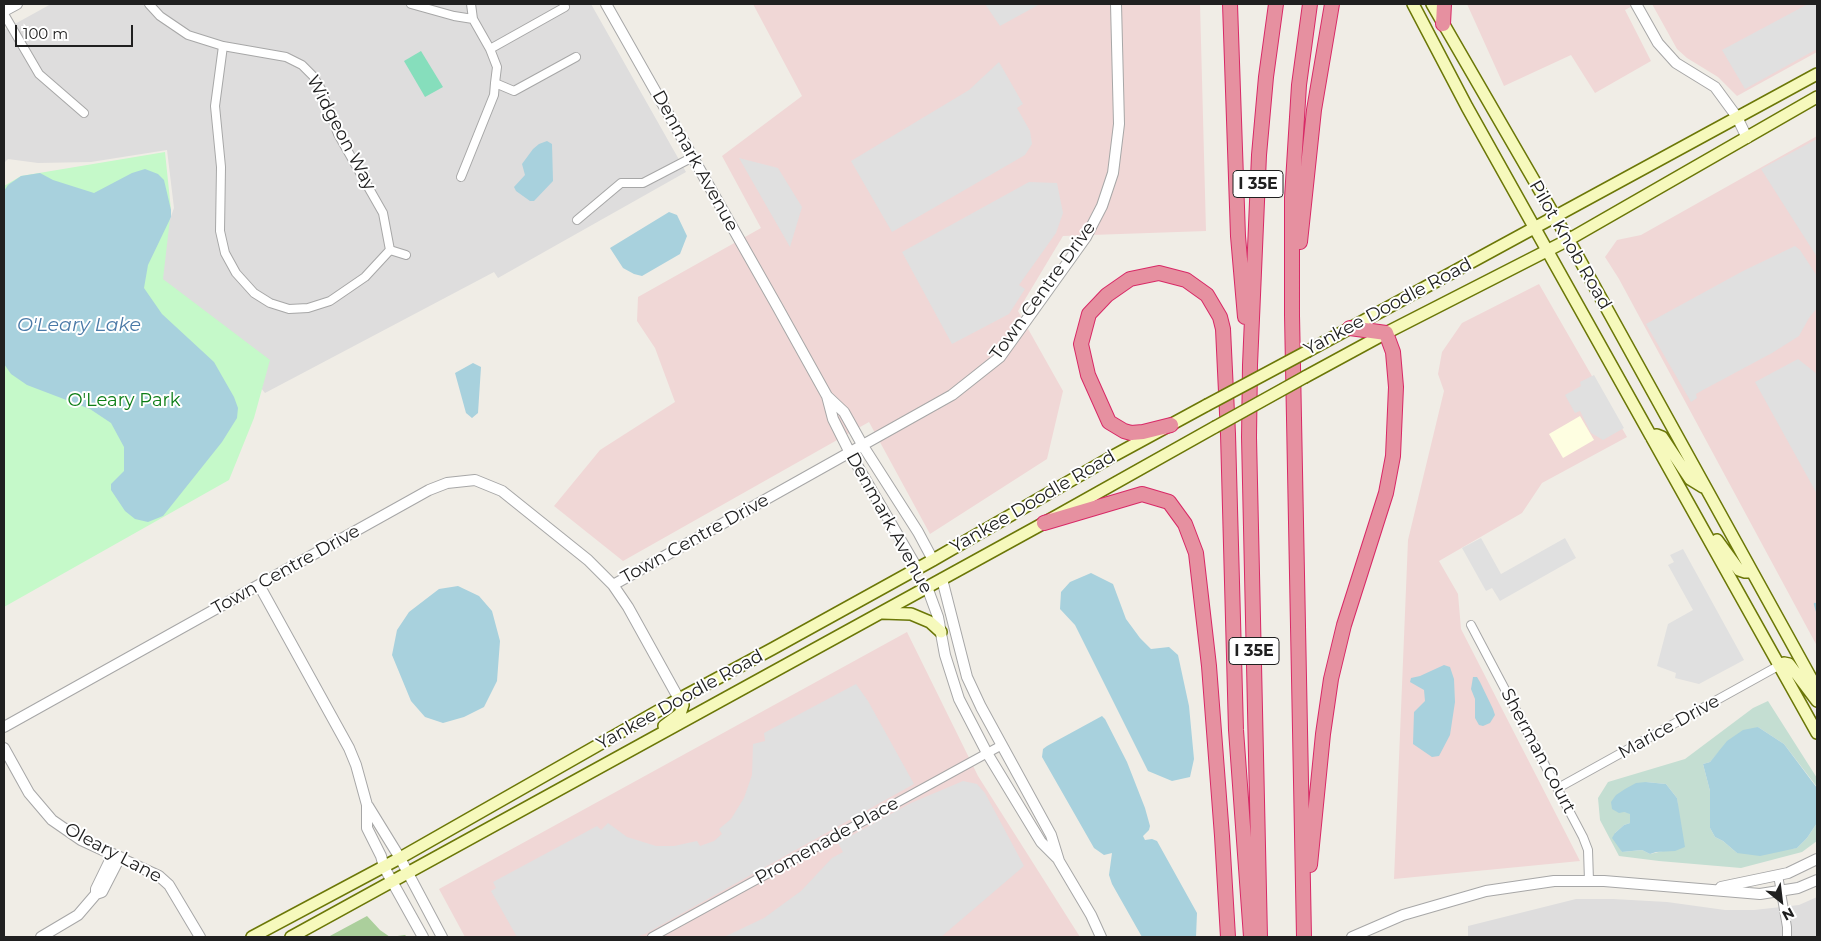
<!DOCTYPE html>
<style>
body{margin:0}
#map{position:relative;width:1821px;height:941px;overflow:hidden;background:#f0ede6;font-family:Montserrat,sans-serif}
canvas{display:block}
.frame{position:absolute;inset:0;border:5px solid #202020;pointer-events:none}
.north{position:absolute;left:1756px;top:876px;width:50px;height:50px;-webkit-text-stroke:4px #fff;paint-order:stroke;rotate:151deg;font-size:14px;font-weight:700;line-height:20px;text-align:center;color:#202020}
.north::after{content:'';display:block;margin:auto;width:18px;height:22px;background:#202020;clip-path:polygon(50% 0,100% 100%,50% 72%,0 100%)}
.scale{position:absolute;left:15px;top:25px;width:118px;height:22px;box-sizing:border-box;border:2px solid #202020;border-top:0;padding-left:6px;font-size:15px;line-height:18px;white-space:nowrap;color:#202020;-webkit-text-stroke:4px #fff;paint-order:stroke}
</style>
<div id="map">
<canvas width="1821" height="941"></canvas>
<div class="frame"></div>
<div class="north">N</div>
<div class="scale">100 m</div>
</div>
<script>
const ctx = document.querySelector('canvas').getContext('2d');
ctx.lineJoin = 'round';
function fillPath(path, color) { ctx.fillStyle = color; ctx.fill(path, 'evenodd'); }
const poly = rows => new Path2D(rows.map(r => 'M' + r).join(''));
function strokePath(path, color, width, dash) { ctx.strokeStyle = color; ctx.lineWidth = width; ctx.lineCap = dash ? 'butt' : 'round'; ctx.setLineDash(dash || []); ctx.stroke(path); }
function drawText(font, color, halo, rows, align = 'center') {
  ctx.font = font + ' Montserrat,sans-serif'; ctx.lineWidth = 4; ctx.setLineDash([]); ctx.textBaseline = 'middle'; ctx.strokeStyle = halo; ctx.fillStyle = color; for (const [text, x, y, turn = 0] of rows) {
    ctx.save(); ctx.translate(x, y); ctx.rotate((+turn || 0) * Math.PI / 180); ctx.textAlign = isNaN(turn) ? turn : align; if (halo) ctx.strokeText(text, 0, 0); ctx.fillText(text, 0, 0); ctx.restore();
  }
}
fillPath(poly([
 [51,4,591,4,686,172,498,278,494,272,265,393,235,356,158,283,162,241,174,208,167,150,91,162,38,163,8,159,4,163,4,30],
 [1817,897,1817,937,1468,937,1468,926,1576,899,1613,899,1667,902,1725,910,1754,910,1799,905]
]), '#dedddd');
fillPath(poly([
 [753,4,1200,4,1206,231,1063,236,1018,311,1063,391,1047,459,930,534,869,422,623,561,554,506,600,450,675,402,655,348,637,321,638,297,761,228,722,156,802,96],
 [1467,4,1636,4,1625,10,1651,61,1595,93,1571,55,1504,86],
 [1652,4,1817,4,1817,52,1737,96,1718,77,1687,58,1677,49],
 [1817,136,1817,646,1619,279,1605,257,1617,240,1641,235],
 [1539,284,1627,437,1542,483,1522,513,1439,561,1458,594,1461,629,1580,861,1394,879,1408,540,1444,391,1438,374,1442,352,1462,323],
 [907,632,978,776,1080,937,465,937,439,889]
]), '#f0d7d6');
fillPath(poly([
 [1580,416,1594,440,1563,458,1549,434]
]), '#fefee1');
fillPath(poly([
 [367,916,380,930,390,937,405,935,407,937,328,937]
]), '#abcf9c');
fillPath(poly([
 [1768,701,1817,778,1817,787,1784,744,1758,727,1717,754,1710,762,1703,764,1710,791,1710,828,1715,837,1723,841,1737,853,1797,848,1807,838,1817,823,1817,841,1802,852,1741,868,1659,861,1619,856,1600,820,1598,798,1608,782,1685,759,1753,708],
 [1646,782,1666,784,1677,798,1678,808,1663,851,1650,854,1642,850,1622,852,1615,833,1624,825,1630,823,1630,813,1624,812]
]), '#c4ded2');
fillPath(poly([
 [165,152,171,210,163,279,270,360,254,418,229,480,4,607,4,186,21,176]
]), '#c5f9c9');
fillPath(poly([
 [421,51,443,87,425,97,404,61]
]), '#86debc');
fillPath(poly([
 [985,4,1040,4,1000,26],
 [1808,4,1817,4,1817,49,1745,89,1722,50],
 [999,62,1023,104,1017,108,1030,131,1032,144,1025,155,892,232,851,161,969,90],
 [1817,139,1817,257,1761,169],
 [739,158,778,168,802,207,790,247],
 [1029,182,1057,183,1063,213,1056,233,1019,285,1025,289,1009,314,952,344,902,252],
 [1795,246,1800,250,1817,276,1817,308,1809,318,1799,336,1772,353,1703,390,1696,394,1697,398,1691,402,1646,324,1743,271],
 [1798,359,1817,374,1817,494,1755,382],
 [1594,375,1624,428,1603,440,1591,433,1580,411,1575,413,1565,395,1581,386,1580,382],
 [1481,538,1501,574,1565,538,1576,558,1500,601,1492,588,1486,591,1462,548],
 [1683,549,1744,660,1699,684,1675,678,1676,673,1657,666,1668,624,1693,610,1668,565,1674,562,1670,555],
 [856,684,868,701,914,784,645,934,635,937,517,937,491,891,496,888,493,882,597,826,601,830,608,823,627,837,656,846,674,846,697,841,700,846,714,841,722,834,719,829,731,819,744,798,752,775,753,744,765,741,764,733],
 [963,781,977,784,985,793,1024,866,941,937,724,937,764,918,801,891,832,858,843,852,838,843,911,803]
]), '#e0e0e0');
fillPath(poly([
 [547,141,552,144,553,181,534,201,530,201,516,191,514,187,525,175,522,164,533,149,539,144],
 [145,169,158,174,164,180,171,210,171,217,148,265,144,288,162,314,214,362,234,397,238,408,237,418,222,442,163,516,148,522,135,519,125,511,111,490,111,484,124,471,124,447,111,423,90,409,27,385,11,374,4,364,4,191,8,185,21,176,40,173,53,180,94,193,132,173],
 [669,212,677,215,687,236,680,254,642,276,634,274,623,268,610,248],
 [473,363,481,367,478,413,472,418,466,413,455,373],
 [1091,573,1113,584,1126,619,1140,638,1151,649,1169,647,1178,655,1189,706,1194,759,1190,777,1172,781,1148,771,1075,625,1060,609,1061,592,1070,582],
 [458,586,479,596,492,611,500,641,497,681,484,707,464,717,443,723,425,717,411,701,392,655,397,630,409,612,439,589],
 [1444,665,1450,667,1454,679,1455,702,1450,735,1439,756,1432,757,1413,744,1414,712,1425,701,1424,690,1410,682,1411,678,1420,676],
 [1473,677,1477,677,1480,682,1493,709,1495,715,1490,723,1483,726,1479,725,1475,718,1475,699,1471,689],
 [1102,716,1105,719,1127,762,1145,808,1150,826,1149,830,1143,836,1145,840,1152,839,1157,841,1197,913,1196,937,1142,937,1112,884,1109,875,1112,853,1104,855,1094,848,1042,757,1043,749,1047,746],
 [1758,727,1784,744,1817,788,1817,823,1807,838,1797,848,1760,856,1737,853,1723,841,1715,837,1710,828,1710,791,1703,764,1710,762,1727,741,1743,730],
 [1646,782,1666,784,1677,798,1685,847,1675,851,1656,852,1650,854,1642,850,1622,852,1612,838,1615,833,1624,825,1630,823,1630,814,1624,812,1619,813,1612,809,1611,802,1616,795,1625,789,1636,783]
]), '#a8d1dd');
strokePath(poly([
 [1815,604,1817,611]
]), '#a8d1dd', 2.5);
const minor = poly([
 [149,4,160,16,188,35,223,46,286,57,302,65,313,76,321,89,338,134,383,213,390,250],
 [411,4,454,16,473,19],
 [471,4,473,19,490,49,497,67,495,83,514,91,576,57],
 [4,14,39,74,84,113],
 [223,46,215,106,221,167,220,231,225,253,236,273,254,293,270,303,289,309,308,308,330,301,365,277,390,250],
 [490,49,565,7],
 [461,177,494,95,495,83],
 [577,220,621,183,643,183,693,157],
 [390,250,406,255],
 [1471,625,1583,837,1588,850,1589,881],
 [1558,788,1780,665],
 [1778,875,1787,927,1787,937],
 [652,937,1002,745]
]);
const tertiary = poly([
 [606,4,777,306,827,396,833,419,850,453,917,568],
 [1636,4,1658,43,1676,63,1715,87,1737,117,1747,138],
 [4,11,17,4],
 [827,396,844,412,863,446,918,532,933,560],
 [942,579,967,677,981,707,1051,835,1059,861,1091,915,1101,937],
 [259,585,349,748,356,765,367,805,367,828,381,856,384,867,423,937],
 [613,585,952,395,1000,357,1086,237,1102,206,1113,173,1119,124,1116,4],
 [927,587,938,617,945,655,959,699,987,753,1041,842,1057,858],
 [4,727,429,490,447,483,475,480,502,491,588,560,613,585,628,607,679,699],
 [4,748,29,793,52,820,81,840,159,876,169,885,200,937],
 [368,806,400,858,442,937],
 [1721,887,1788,873,1817,859],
 [96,894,96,889,113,854],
 [41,937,78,915,96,894,102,892,120,857],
 [1352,937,1403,915,1486,891,1554,881,1604,881,1760,894,1798,888,1817,880]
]);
const secondary = poly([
 [1413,4,1467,107,1817,733],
 [1432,4,1576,253,1817,689],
 [1308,351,1817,74],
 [1305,377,1386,333,1568,240,1817,97],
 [1651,436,1657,435,1662,437,1690,479,1703,487],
 [1717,540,1739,570,1745,572,1752,572],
 [882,613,911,614,930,622,941,632],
 [1780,665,1784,663,1789,664,1817,701],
 [664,726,680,714,683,705,679,699],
 [252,937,400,858,679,699,772,649,933,560,1115,455,1207,405],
 [291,937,1044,523,1215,427]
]);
const motorway = poly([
 [1230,4,1238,236,1245,317],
 [1443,24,1444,4],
 [1300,242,1314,110,1332,4],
 [1171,425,1143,432,1131,433,1124,431,1109,422,1088,375,1081,344,1089,314,1107,295,1130,279,1159,273,1186,280,1207,295,1220,317,1223,329,1228,434,1236,730,1251,937],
 [1044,523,1142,494,1169,502,1185,524,1196,553,1209,666,1222,836,1228,937],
 [1310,865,1323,734,1331,679,1344,625,1386,493,1393,456,1396,387,1393,352,1386,333,1350,328],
 [1260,937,1249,437,1250,365,1259,155,1266,77,1276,4],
 [1304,937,1292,315,1292,198,1299,85,1310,4]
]);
strokePath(minor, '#a7a7a7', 10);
strokePath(tertiary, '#a7a7a7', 12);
strokePath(secondary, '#6b7707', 14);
strokePath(motorway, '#d82966', 16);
strokePath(minor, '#fff', 8);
strokePath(tertiary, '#fff', 10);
strokePath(secondary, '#f6f9bc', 11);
strokePath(motorway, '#e690a0', 14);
const secondaryBridge = poly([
 [1207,405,1308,351],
 [1215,427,1305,377]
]);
strokePath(secondaryBridge, '#6b7707', 14, []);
strokePath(secondaryBridge, '#f6f9bc', 11);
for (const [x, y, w] of [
 [1258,184,50],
 [1254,651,50]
]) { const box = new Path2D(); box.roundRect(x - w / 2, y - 13.5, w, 27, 4); ctx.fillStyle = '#fff'; ctx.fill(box); strokePath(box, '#202020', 1); }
drawText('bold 16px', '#202020', null, [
 ["I 35E",1258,184],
 ["I 35E",1254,651]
]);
drawText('18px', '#202020', '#fff', [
 ["Widgeon Way",341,133,62],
 ["Denmark Avenue",695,161,61],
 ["Pilot Knob Road",1570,245,60],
 ["Town Centre Drive",1043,291,-54],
 ["Yankee Doodle Road",1388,307,-28],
 ["Yankee Doodle Road",1033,502,-30],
 ["Denmark Avenue",889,523,61],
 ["Town Centre Drive",695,539,-29],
 ["Town Centre Drive",286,570,-29],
 ["Yankee Doodle Road",680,700,-29],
 ["Marice Drive",1669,727,-29],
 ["Sherman Court",1538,751,62],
 ["Promenade Place",827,841,-29],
 ["Oleary Lane",113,853,28]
]);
drawText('18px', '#0e7e17', '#fff', [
 ["O'Leary Park",124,401]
]);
drawText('italic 19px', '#4a79a7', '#fff', [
 ["O'Leary Lake",79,325]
]);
</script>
